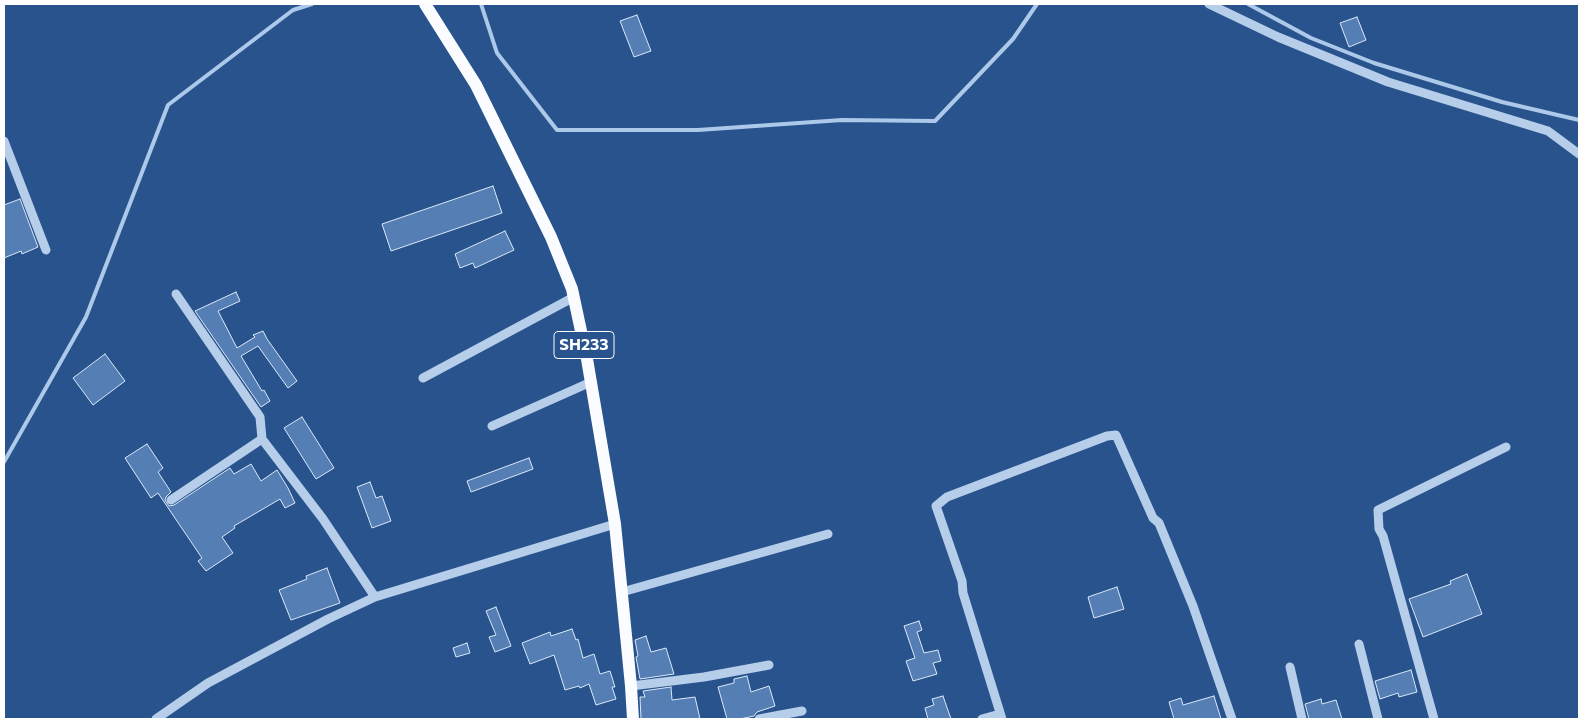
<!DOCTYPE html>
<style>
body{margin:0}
#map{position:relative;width:1583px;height:723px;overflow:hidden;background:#28538c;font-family:Commissioner,sans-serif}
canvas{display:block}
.frame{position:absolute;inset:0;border:5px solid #fff;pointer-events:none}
</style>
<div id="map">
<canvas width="1583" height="723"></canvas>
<div class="frame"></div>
</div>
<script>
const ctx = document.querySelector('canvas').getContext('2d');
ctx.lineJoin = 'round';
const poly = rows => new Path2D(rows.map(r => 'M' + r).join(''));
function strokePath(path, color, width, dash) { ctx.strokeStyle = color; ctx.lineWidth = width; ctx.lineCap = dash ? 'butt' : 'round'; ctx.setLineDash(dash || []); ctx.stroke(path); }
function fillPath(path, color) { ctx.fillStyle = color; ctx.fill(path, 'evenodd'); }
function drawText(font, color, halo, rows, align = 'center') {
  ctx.font = font + ' Commissioner,sans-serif'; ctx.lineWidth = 4; ctx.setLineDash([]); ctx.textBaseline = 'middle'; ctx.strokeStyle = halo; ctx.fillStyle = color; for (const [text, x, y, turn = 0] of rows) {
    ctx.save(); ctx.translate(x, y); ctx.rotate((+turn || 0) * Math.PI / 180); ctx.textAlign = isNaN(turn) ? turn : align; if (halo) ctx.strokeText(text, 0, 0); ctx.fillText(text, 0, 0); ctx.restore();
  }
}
strokePath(poly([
 [481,4,497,53,557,130,698,130,842,120,935,121,1013,39,1037,4],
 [1248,4,1311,38,1374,63,1502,102,1579,120],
 [4,462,86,317,168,105,293,10,312,4]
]), '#acc9ea', 4);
const building = poly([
 [637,15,651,51,634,57,620,21,637,15],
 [1357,17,1366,40,1349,47,1340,23,1357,17],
 [493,186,502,213,391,251,382,224,493,186],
 [20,199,38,247,22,254,21,251,4,258,4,205,20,199],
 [505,231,514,250,475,268,473,263,460,268,455,254,505,231],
 [236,292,240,301,218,311,237,348,255,337,253,335,263,331,267,339,297,381,288,388,258,346,241,356,262,391,264,390,270,401,261,407,195,311,236,292],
 [105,354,125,381,93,405,73,378,105,354],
 [302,417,334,468,316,479,284,428,302,417],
 [147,444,163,468,158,472,171,492,166,497,165,500,169,506,174,505,230,468,234,474,251,464,261,481,277,470,288,488,295,503,285,508,280,499,234,526,235,528,222,537,233,553,206,571,198,561,202,558,158,493,151,498,125,458,147,444],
 [529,458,533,469,471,492,467,481,529,458],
 [370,482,376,498,382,496,391,521,372,528,357,487,370,482],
 [327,568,340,603,291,620,279,590,307,579,306,576,327,568],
 [1467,574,1482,614,1423,637,1409,599,1451,584,1450,581,1467,574],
 [1117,587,1124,609,1094,618,1088,597,1117,587],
 [496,607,511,646,495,652,489,637,496,635,486,611,496,607],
 [919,621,922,630,917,632,924,653,938,650,941,661,933,663,937,674,913,681,906,661,915,658,904,626,919,621],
 [572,629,576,640,578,639,583,658,594,654,600,674,610,671,615,687,612,687,616,699,596,705,589,684,580,688,579,686,565,690,554,655,530,664,522,643,550,632,551,636,572,629],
 [646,636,651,652,666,648,674,674,640,679,636,657,638,656,635,640,646,636],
 [467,643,470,653,456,657,453,648,467,643],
 [1411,670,1417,692,1399,697,1398,693,1380,699,1375,681,1411,670],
 [747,676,751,692,769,686,775,706,757,712,754,716,740,719,727,719,718,687,734,683,734,679,747,676],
 [671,687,672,700,695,697,700,719,641,719,640,697,645,697,643,691,671,687],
 [943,696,951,719,928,719,925,708,934,705,932,699,943,696],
 [1214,696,1221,719,1174,719,1169,702,1181,698,1183,705,1214,696],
 [1321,699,1322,704,1336,700,1342,719,1309,719,1305,704,1321,699]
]);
fillPath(building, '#557fb4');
strokePath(building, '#dbe8f8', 1);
strokePath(poly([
 [1209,4,1278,37,1388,82,1548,131,1579,154],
 [4,141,46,250],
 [176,294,260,417,262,439,323,519,375,597],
 [423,378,574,297],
 [492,426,591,382],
 [171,500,262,439],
 [622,592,828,534],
 [1359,644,1378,719],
 [1290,667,1302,719],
 [631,686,704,677,769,665],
 [156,719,208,683,328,619,375,597,615,524],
 [759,719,802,711],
 [982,719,1000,714],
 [1002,719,963,593,962,581,936,506,947,497,1107,436,1116,435,1153,518,1159,523,1193,606,1232,719],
 [1434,719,1383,536,1379,529,1378,510,1506,447]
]), '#b7ceea', 9);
strokePath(poly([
 [425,4,476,85,551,237,572,289,587,359,615,524,631,686,633,719]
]), '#fafcff', 12);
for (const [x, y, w] of [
 [584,345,60]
]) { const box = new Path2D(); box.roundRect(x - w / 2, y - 13.5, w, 27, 4); ctx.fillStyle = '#28538c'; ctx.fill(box); strokePath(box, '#fff', 1); }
drawText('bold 16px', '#fff', null, [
 ["SH233",584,345]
]);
</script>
